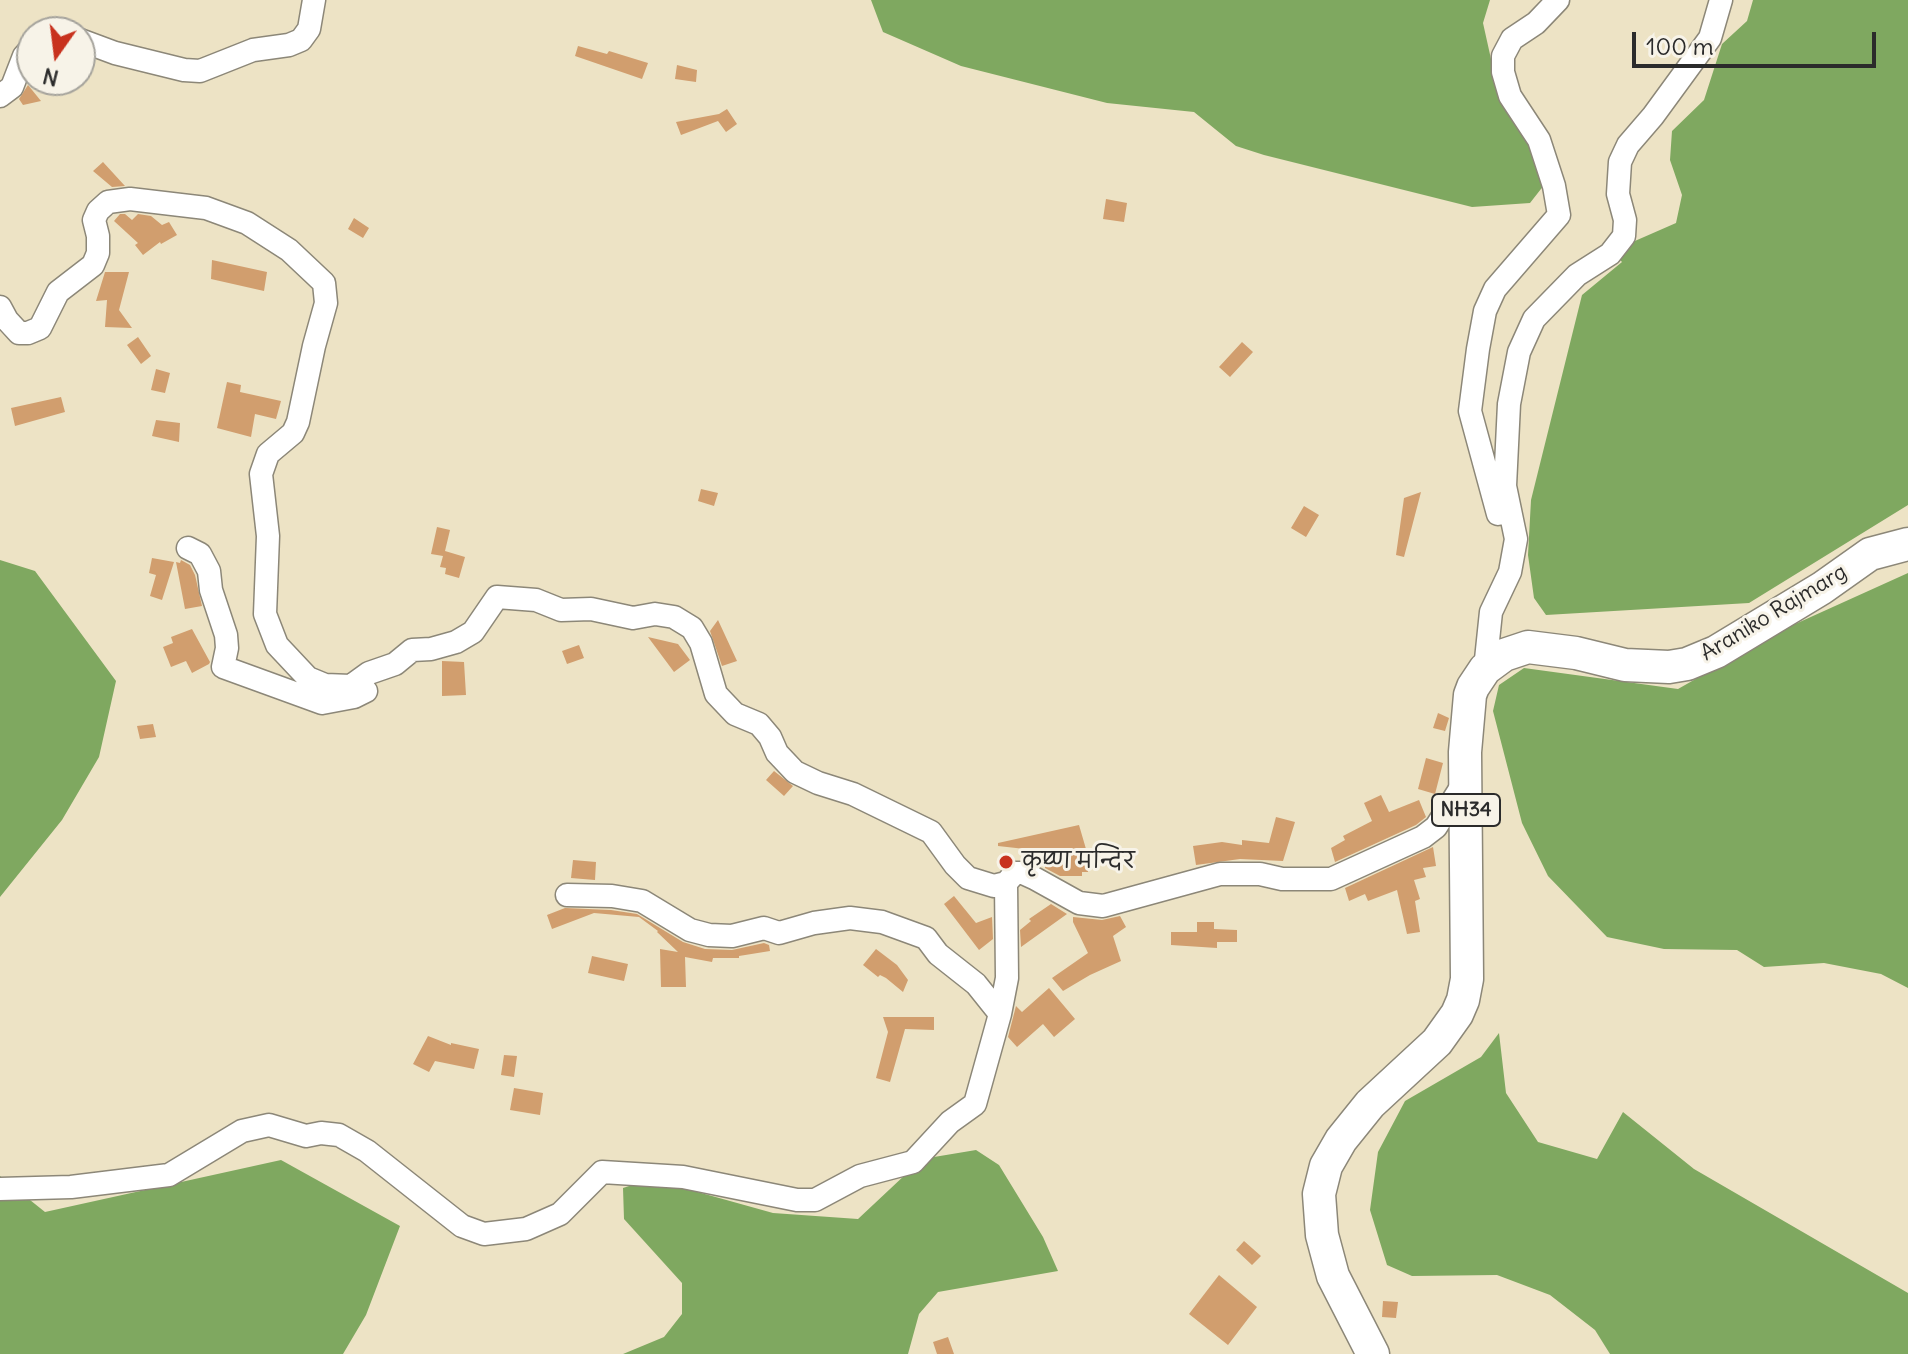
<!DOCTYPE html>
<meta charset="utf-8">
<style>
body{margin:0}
#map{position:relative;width:1908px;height:1354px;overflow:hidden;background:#ede3c5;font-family:Delius,sans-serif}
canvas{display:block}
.north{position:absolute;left:16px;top:16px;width:80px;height:80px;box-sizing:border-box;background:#f7f3e8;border:2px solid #a5a39c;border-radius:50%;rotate:194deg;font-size:22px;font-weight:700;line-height:32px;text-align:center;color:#2b2b2b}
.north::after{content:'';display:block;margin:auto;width:28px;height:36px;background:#c8321e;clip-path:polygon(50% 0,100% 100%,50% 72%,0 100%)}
.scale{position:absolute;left:1632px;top:32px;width:244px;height:36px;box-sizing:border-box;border:4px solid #2b2b2b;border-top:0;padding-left:10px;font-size:24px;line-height:28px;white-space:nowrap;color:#2b2b2b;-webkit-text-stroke:6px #f7f3e8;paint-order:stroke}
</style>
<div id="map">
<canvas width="1908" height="1354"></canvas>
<div class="north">N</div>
<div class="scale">100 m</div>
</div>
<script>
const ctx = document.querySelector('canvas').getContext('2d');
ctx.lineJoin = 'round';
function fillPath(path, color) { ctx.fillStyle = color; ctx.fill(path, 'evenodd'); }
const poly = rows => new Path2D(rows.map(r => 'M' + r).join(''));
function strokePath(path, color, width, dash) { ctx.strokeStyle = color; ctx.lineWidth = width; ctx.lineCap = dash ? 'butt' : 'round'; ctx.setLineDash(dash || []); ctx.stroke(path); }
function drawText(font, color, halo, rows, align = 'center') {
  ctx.font = font + ' Delius,"Playpen Sans Deva",sans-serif'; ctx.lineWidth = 6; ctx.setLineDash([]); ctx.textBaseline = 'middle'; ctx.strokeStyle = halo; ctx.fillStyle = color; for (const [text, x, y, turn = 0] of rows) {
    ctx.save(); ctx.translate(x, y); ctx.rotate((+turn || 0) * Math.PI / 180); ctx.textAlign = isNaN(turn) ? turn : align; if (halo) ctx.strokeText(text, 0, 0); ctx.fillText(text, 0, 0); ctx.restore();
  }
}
fillPath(poly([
 [871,0,1490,0,1483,23,1495,77,1548,180,1530,203,1472,207,1264,155,1236,146,1194,112,1107,103,961,66,883,32],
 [1753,0,1908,0,1908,505,1749,603,1546,615,1534,598,1528,555,1531,500,1582,295,1622,262,1612,251,1676,223,1682,195,1670,160,1672,131,1704,100,1722,44,1747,21],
 [0,560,35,571,116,681,99,757,62,820,0,897],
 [1908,573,1908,988,1881,974,1824,963,1764,967,1737,950,1664,949,1607,937,1548,876,1522,823,1493,711,1499,685,1524,668,1678,689,1782,630],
 [1499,1033,1506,1093,1538,1142,1597,1159,1623,1112,1694,1169,1908,1293,1908,1354,1610,1354,1595,1330,1550,1295,1497,1275,1412,1276,1387,1265,1370,1210,1378,1152,1405,1101,1481,1057],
 [976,1150,999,1165,1043,1237,1058,1271,938,1292,919,1314,908,1354,623,1354,664,1337,682,1314,682,1283,624,1219,623,1188,651,1179,773,1213,858,1219,922,1159],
 [281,1160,400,1226,366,1315,343,1354,0,1354,0,1176,45,1212]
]), '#7fa860');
fillPath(poly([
 [578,46,607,54,609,51,648,63,642,79,575,56],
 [677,65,697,70,696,82,675,79],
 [28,85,41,101,23,105,19,99],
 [727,109,737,124,726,132,718,121,681,135,676,122,719,114],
 [103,162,125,186,112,187,93,171],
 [1106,199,1127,203,1124,222,1103,219],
 [120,214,125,214,132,220,138,214,151,216,162,225,169,222,177,235,161,244,160,242,143,255,135,245,138,243,114,221],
 [354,218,369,228,363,238,348,229],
 [212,260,267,272,264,291,211,279],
 [105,272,129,272,119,310,132,328,105,327,107,300,96,301],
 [138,337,151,356,141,364,127,345],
 [1242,342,1253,352,1230,377,1219,367],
 [156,369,170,373,165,393,151,390],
 [227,382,241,385,240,392,281,401,276,419,255,414,251,437,217,428],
 [61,397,65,412,15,426,11,408],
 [156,420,180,423,179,442,152,436],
 [701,489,718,493,714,506,698,501],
 [1421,492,1404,557,1396,555,1404,498],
 [1304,506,1319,515,1306,537,1291,528],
 [437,527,450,530,445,551,465,557,459,578,445,574,446,568,440,567,443,556,431,554],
 [152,558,174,562,162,600,150,596,156,575,149,573],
 [181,560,190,565,195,575,202,606,185,609,176,562,180,563],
 [718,620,737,661,722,666,710,631],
 [192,629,210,662,209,664,192,673,186,661,171,667,163,647,173,643,171,637],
 [648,637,678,644,690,660,674,672],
 [579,645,584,658,567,664,562,651],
 [442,661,464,662,466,695,442,696],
 [1438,713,1449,718,1445,731,1433,728],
 [153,724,156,737,140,739,137,726],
 [1426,758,1443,763,1435,794,1418,789],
 [774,771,793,786,784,796,766,780],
 [1381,795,1389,812,1419,800,1426,817,1416,825,1335,862,1331,848,1345,840,1343,836,1372,821,1364,803],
 [1276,817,1295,822,1283,861,1240,859,1196,865,1193,846,1222,842,1242,845,1242,840,1269,843],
 [1079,825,1086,849,1088,872,1082,872,1082,876,1060,876,1045,868,1045,866,1024,859,1025,849,998,846,998,843],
 [1433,847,1436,866,1423,868,1426,877,1414,880,1420,899,1415,901,1420,932,1407,934,1397,890,1368,901,1365,894,1349,901,1345,888],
 [573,860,596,862,595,880,571,878],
 [954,896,976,923,992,917,993,939,979,950,944,904],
 [1051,904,1067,914,1021,947,1020,930,1031,921,1029,919],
 [565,908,611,910,637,914,683,942,705,949,732,950,764,943,769,945,770,951,739,956,739,958,713,958,712,962,685,957,686,987,661,987,660,949,678,952,657,932,658,931,639,917,594,913,552,929,547,915],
 [1120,916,1126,927,1113,936,1121,961,1090,975,1063,991,1052,978,1088,953,1073,922,1073,917,1102,920],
 [1197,922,1214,922,1214,929,1237,930,1237,942,1217,942,1217,948,1171,945,1171,932,1197,932],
 [876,949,897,965,908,980,903,992,886,978,880,975,878,977,863,965],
 [592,956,628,964,624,981,588,973],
 [1049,988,1075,1019,1054,1037,1043,1024,1017,1047,1008,1037,1016,1006,1022,1012],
 [883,1017,934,1017,934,1030,905,1029,890,1082,876,1078,888,1032],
 [428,1036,451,1045,451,1043,479,1049,474,1069,435,1061,429,1072,413,1064],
 [504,1055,517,1056,514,1077,501,1075],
 [514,1088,543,1093,540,1115,510,1110],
 [1244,1241,1261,1256,1252,1265,1236,1250],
 [1219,1275,1257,1307,1228,1345,1189,1314],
 [1383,1301,1398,1302,1396,1318,1382,1317],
 [948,1337,954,1354,937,1354,933,1342]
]), '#d19e6e');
const minor = poly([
 [80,40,115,53,184,70,200,71,253,50,289,45,301,40,309,29,314,0],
 [0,96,12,87,24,56,32,47],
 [0,307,7,320,19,333,28,333,40,328,58,292,93,265,98,253,98,236,94,220,98,211,108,202,130,199,206,208,247,223,289,250,324,283,326,303,314,346,298,422,293,433,268,454,261,474,268,536,265,614,277,645,308,678,325,685,351,686,369,673,395,664,412,650,431,649,456,642,473,632,497,597,536,600,561,610,591,609,633,618,655,614,674,617,692,628,701,643,716,694,735,714,759,724,770,737,777,753,795,772,818,783,853,794,931,832,955,865,968,878,994,886,1006,883],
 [1498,514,1470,411,1478,349,1485,311,1495,289,1559,215,1554,186,1539,140,1510,96,1503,72,1503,56,1512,39,1536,23,1558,0],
 [188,548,200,554,209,571,211,590,226,635,227,648,223,667,322,703,354,697,366,691],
 [1485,669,1491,612,1510,572,1516,539,1505,486,1509,404,1519,352,1534,319,1577,275,1610,254,1624,236,1625,220,1618,194,1620,162,1628,145,1653,116,1710,38,1721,0],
 [567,895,612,896,642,901,690,930,709,935,732,936,764,928,779,933,814,923,850,918,882,922,926,938,938,954,976,984,1000,1014],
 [0,1189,71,1187,169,1175,242,1131,269,1125,306,1136,321,1133,339,1135,367,1151,462,1226,484,1234,526,1229,560,1214,602,1172,683,1177,797,1200,815,1200,860,1176,913,1162,950,1122,975,1104,1000,1014,1007,978,1006,883,1015,873,1023,873,1034,878,1079,903,1103,906,1220,874,1260,874,1282,879,1331,879,1423,837,1436,827,1465,781]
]);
const highway = poly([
 [1373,1354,1333,1276,1322,1235,1319,1194,1326,1166,1341,1140,1370,1104,1437,1042,1457,1014,1463,1000,1467,979,1465,752,1470,695,1473,687,1485,669,1504,655,1528,647,1576,653,1625,665,1669,667,1687,664,1716,652,1822,588,1870,554,1908,544]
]);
strokePath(minor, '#8c8778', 25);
strokePath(highway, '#8c8778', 35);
strokePath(minor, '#fff', 22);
strokePath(highway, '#fff', 32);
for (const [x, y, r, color] of [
 [1006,862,8,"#c8321e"]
]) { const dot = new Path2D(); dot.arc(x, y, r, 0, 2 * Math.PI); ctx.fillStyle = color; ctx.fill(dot); strokePath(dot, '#f7f3e8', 3); }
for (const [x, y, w] of [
 [1466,810,68]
]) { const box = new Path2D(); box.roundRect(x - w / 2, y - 16, w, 32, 6); ctx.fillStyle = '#f7f3e8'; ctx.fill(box); strokePath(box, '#2b2b2b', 2); }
drawText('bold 20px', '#2b2b2b', null, [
 ["NH34",1466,810]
]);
drawText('22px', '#2b2b2b', '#f7f3e8', [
 ["Araniko Rajmarg",1774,613,-31]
]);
drawText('22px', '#2b2b2b', '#f7f3e8', [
 ["कृष्ण मन्दिर",1022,862]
], 'left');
</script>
